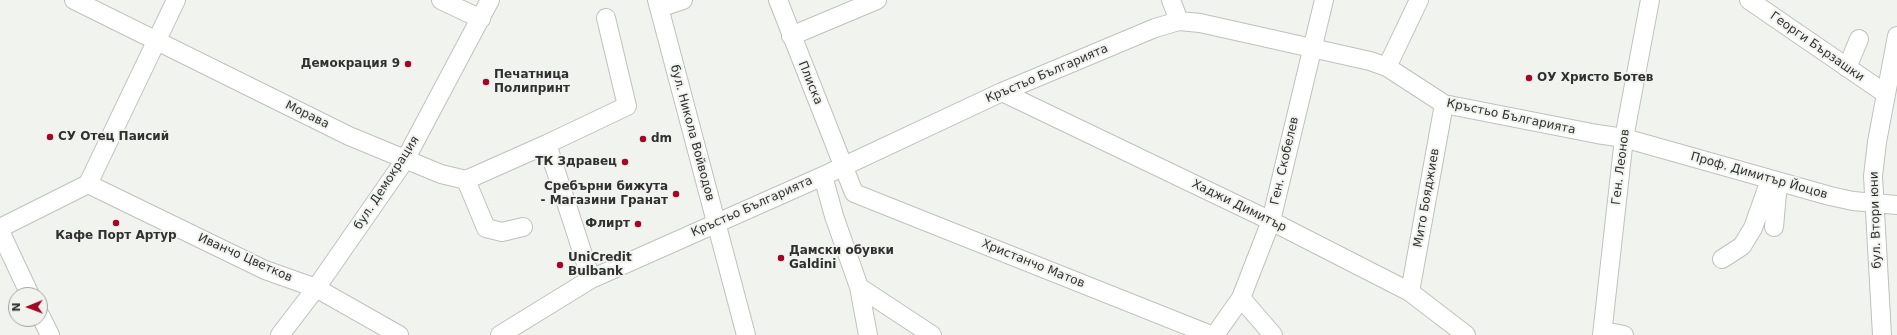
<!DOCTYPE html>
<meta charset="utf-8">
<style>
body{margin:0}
#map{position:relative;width:1897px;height:335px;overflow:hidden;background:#f1f3ef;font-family:"DejaVu Sans",sans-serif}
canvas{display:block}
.north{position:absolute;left:8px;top:287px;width:40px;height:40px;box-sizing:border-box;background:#f1f3ef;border:1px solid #a4a5a2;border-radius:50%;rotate:269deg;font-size:11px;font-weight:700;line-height:16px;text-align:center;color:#30312f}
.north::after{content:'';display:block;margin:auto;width:14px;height:18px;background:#a30627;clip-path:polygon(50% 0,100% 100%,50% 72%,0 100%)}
</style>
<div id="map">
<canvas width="1897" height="335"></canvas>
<div class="north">N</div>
</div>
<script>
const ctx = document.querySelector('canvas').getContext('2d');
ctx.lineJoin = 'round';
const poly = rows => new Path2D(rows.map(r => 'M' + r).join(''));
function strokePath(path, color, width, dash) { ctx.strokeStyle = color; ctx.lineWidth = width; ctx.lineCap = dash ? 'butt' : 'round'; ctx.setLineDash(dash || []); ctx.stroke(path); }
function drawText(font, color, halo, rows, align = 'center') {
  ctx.font = font + ' "DejaVu Sans",sans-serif'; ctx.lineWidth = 4; ctx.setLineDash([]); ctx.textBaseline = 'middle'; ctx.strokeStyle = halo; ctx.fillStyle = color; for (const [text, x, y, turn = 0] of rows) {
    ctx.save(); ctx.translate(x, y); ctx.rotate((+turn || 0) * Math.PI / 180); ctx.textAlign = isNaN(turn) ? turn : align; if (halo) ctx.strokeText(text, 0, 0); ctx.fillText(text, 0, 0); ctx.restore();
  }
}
const minor = poly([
 [74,0,349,136,441,174,466,180,547,144],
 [441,0,481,19],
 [657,0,746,335],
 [778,0,854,193,1211,335],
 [1171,0,1179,21],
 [1749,0,1886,94],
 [659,8,683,0],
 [791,36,877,0],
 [1387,67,1419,0],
 [1847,68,1859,39],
 [1002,92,1271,221,1410,292,1466,335],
 [823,176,834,216,859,287,868,335],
 [466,180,486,228,502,232,523,227],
 [88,184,265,270,316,288,399,335],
 [1774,227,1778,182],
 [0,228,88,184,176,0],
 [0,231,30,295],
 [1722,259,1742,246,1753,228,1770,180],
 [591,279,547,144,627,106,606,18],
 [859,287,932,335],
 [1410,292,1444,104],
 [1241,298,1273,335],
 [40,315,50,335],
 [1603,331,1624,335],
 [280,335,316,288,405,160,490,0],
 [500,335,591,279,823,176,1002,92,1155,28,1179,21,1200,23,1370,61,1387,67,1444,104,1597,134,1624,138,1830,196,1853,201,1897,205],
 [1215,335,1241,298,1271,221,1324,0],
 [1602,335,1624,138,1650,0],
 [1882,335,1873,176,1877,142,1897,36]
]);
strokePath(minor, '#bfc1bd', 20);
strokePath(minor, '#fff', 18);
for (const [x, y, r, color] of [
 [408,64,4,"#a30627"],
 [1529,78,4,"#a30627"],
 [486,82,4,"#a30627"],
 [50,137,4,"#a30627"],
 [643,139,4,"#a30627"],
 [625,162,4,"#a30627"],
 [676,194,4,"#a30627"],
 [116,223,4,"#a30627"],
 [638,224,4,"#a30627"],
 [781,258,4,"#a30627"],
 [560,265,4,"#a30627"]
]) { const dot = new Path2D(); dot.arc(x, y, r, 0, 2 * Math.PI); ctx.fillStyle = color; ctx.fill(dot); strokePath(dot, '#f1f3ef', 1.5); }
drawText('12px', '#30312f', '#f1f3ef', [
 ["Георги Бързашки",1817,47,35],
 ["Кръстьо Българията",1047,74,-23],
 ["Плиска",810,83,68],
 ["Морава",307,115,26],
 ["Кръстьо Българията",1511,117,12],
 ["бул. Никола Войводов",692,133,75],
 ["Ген. Скобелев",1285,161,-77],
 ["Ген. Леонов",1621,167,-83],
 ["Проф. Димитър Йоцов",1759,176,16],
 ["бул. Демокрация",387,183,-57],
 ["Мито Бояджиев",1427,198,-80],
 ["Хаджи Димитър",1239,206,26],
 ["Кръстьо Българията",752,207,-24],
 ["бул. Втори юни",1876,220,-92],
 ["Иванчо Цветков",245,258,24],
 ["Христанчо Матов",1033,264,22]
]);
drawText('bold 12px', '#30312f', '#f1f3ef', [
 ["Демокрация 9",400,64,"right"],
 ["Печатница",494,75],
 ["Полипринт",494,89],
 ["ОУ Христо Ботев",1537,78],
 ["СУ Отец Паисий",58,137],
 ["dm",651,139],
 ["ТК Здравец",617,162,"right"],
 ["Сребърни бижута",668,187,"right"],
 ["- Магазини Гранат",668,201,"right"],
 ["Флирт",630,224,"right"],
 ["Кафе Порт Артур",116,236,"center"],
 ["Дамски обувки",789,251],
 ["Galdini",789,265],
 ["UniCredit",568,258],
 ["Bulbank",568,272]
], 'left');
</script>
